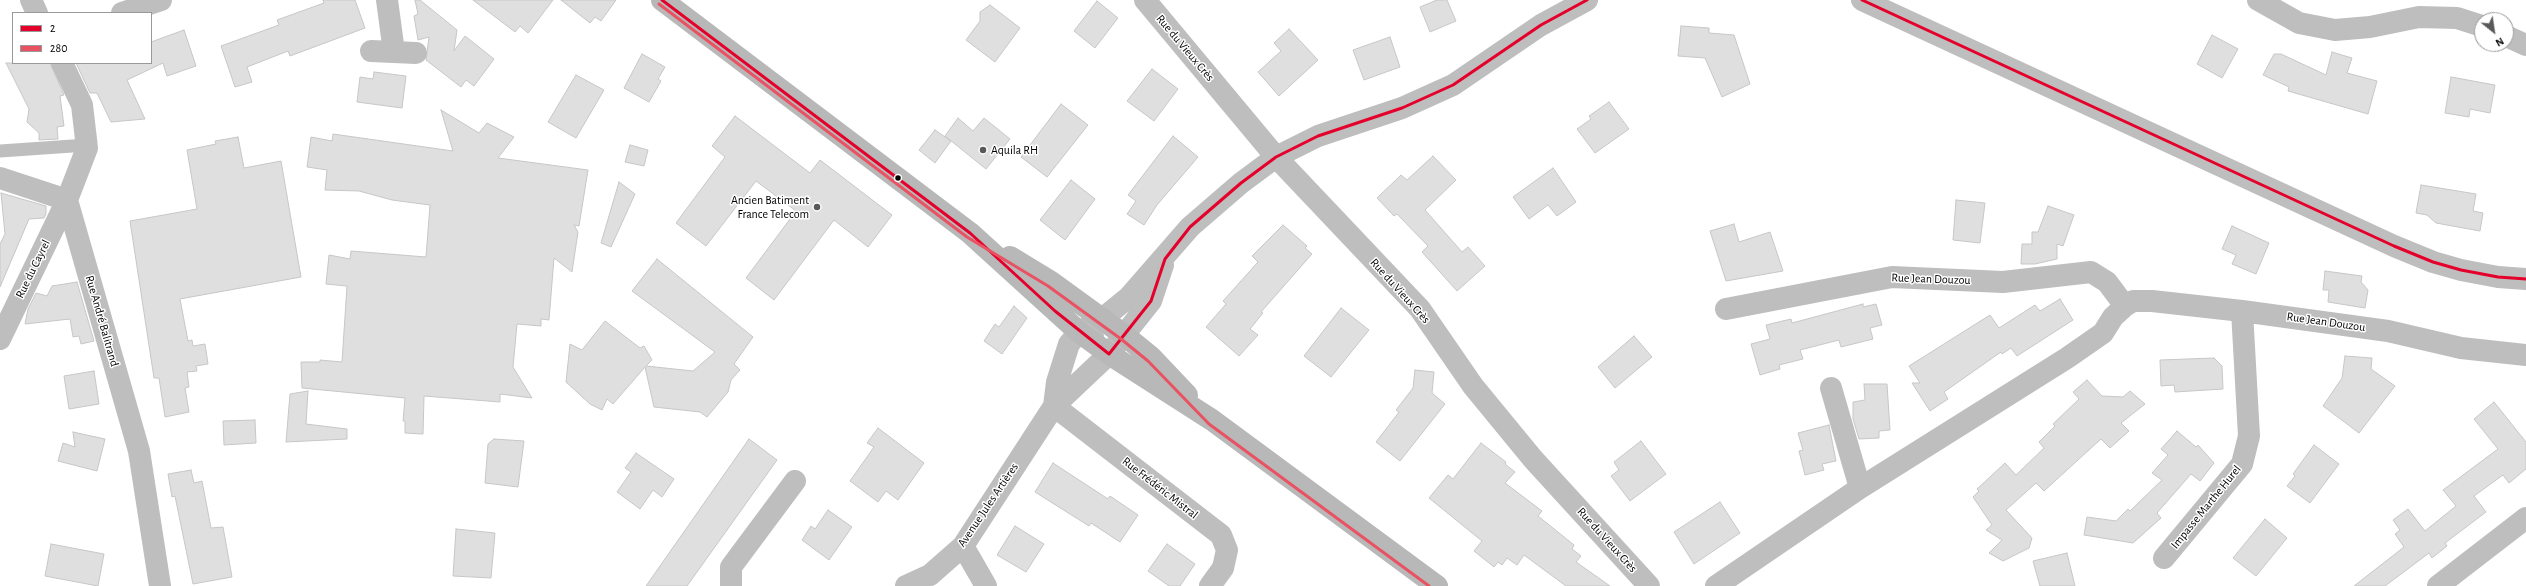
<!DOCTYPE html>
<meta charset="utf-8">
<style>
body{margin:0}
#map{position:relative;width:2526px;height:586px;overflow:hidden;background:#fff;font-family:"Alegreya Sans",sans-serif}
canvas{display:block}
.legend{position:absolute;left:12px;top:12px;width:140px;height:52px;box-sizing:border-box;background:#fff;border:1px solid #999;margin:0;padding:5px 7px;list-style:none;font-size:12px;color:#000}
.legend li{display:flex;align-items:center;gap:8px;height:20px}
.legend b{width:20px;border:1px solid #999}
.north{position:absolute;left:2474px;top:12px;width:40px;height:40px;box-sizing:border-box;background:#fff;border:1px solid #999;border-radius:50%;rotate:150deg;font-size:11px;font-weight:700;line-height:16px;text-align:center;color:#000}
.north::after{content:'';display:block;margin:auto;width:14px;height:18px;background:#595959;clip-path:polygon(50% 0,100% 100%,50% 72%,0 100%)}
</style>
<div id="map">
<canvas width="2526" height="586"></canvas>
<ul class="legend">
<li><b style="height:5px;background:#e4002b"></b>2</li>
<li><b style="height:5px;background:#e95263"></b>280</li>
</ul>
<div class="north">N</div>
</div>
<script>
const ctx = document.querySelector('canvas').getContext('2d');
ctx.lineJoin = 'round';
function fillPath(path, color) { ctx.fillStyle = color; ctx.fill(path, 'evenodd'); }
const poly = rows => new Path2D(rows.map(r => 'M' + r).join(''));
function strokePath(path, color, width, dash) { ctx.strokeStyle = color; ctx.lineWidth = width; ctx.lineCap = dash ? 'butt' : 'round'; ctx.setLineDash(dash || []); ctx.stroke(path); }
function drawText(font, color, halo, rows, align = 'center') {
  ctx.font = font + ' "Alegreya Sans",sans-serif'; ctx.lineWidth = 3; ctx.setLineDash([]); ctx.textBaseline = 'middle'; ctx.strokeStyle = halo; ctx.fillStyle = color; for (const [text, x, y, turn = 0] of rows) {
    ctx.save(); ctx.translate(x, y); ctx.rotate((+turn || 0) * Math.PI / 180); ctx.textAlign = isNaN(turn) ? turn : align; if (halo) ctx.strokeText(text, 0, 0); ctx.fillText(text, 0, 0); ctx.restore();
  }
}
const building = poly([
 [323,0,355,0,365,28,290,56,288,51,247,67,252,82,235,87,221,46,279,25,277,20,324,3,323,0],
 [415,0,420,0,457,30,454,51,465,36,494,59,474,86,466,80,461,87,426,60,429,37,418,40,414,16,418,14,415,0],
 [473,0,553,0,528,33,520,26,515,32,473,0],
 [561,0,616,0,601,21,595,17,590,23,561,0],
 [1437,0,1447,0,1456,21,1430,32,1420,7,1437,0],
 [1097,1,1118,18,1095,48,1074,31,1097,1],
 [990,5,1020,28,995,62,966,40,980,21,980,12,990,5],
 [1681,26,1709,28,1709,33,1734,35,1750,84,1722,97,1705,58,1678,56,1681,26],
 [1289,29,1318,60,1279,96,1258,72,1281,51,1274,43,1289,29],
 [184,30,196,66,167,76,163,63,127,80,145,119,111,122,97,93,90,93,76,63,151,63,151,42,184,30],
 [2212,35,2238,49,2222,78,2197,64,2212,35],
 [1390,37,1400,67,1364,80,1353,50,1390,37],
 [2332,52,2352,58,2347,73,2377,81,2368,114,2288,91,2289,87,2263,75,2274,54,2281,54,2326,75,2332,52],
 [642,54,665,67,658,79,661,81,649,102,624,88,642,54],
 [6,63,50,63,64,95,60,96,64,126,57,127,58,139,39,140,39,133,27,122,29,109,6,63],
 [1152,69,1178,89,1154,121,1127,101,1152,69],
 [374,72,406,76,402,108,357,102,360,77,373,79,374,72],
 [576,75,604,90,576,138,548,122,576,75],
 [2451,77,2495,85,2490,113,2470,109,2469,117,2445,113,2451,77],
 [1609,102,1629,129,1595,153,1577,129,1591,119,1589,116,1609,102],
 [1061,104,1088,125,1047,177,1021,157,1061,104],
 [441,110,479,133,487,123,514,137,498,158,588,170,579,226,574,225,578,232,572,272,554,258,549,320,541,319,541,326,517,324,513,367,532,398,500,394,500,402,424,396,423,434,405,433,405,421,403,421,405,398,302,388,301,362,320,362,320,360,342,362,347,286,326,284,329,255,350,259,351,251,426,257,430,205,392,200,359,191,325,190,327,170,307,167,311,137,332,141,333,134,453,151,441,110],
 [735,116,810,173,820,160,892,215,868,247,834,220,774,300,746,278,796,211,756,181,706,246,676,223,725,157,712,146,735,116],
 [958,118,973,131,984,118,1010,139,986,169,945,136,958,118],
 [935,130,951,141,935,163,919,150,935,130],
 [1173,136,1198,157,1157,205,1144,225,1127,214,1136,201,1128,195,1173,136],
 [238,137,244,168,281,161,301,277,180,299,188,341,192,340,193,346,205,344,208,364,196,366,197,371,187,372,189,387,185,388,189,412,165,417,159,378,154,378,130,221,197,209,187,150,216,144,215,141,238,137],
 [630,145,648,150,644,166,625,162,630,145],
 [1433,156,1456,180,1425,210,1462,252,1468,247,1485,266,1457,291,1422,252,1428,246,1397,214,1394,216,1377,198,1401,175,1407,180,1433,156],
 [1553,168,1576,202,1557,216,1548,205,1529,219,1513,197,1553,168],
 [1071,180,1095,199,1065,240,1040,220,1071,180],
 [619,182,635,194,611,247,601,243,619,182],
 [2421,185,2476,194,2473,211,2483,213,2480,231,2436,223,2427,215,2416,213,2421,185],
 [1,193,46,206,46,214,44,218,29,219,0,287,0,244,5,234,1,193],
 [1956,200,1985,203,1980,243,1953,240,1956,200],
 [2048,206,2074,215,2063,246,2057,244,2057,259,2035,264,2021,264,2022,244,2032,244,2032,232,2038,232,2048,206],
 [1734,224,1739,242,1770,232,1783,271,1726,281,1710,231,1734,224],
 [1283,225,1307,246,1305,248,1312,254,1261,312,1263,313,1250,329,1258,335,1239,356,1206,327,1226,304,1223,301,1258,262,1252,256,1283,225],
 [2232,226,2269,243,2256,274,2232,264,2236,255,2222,249,2232,226],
 [657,259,753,337,734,364,740,370,731,380,728,392,707,417,700,412,654,407,645,367,613,404,607,399,602,410,590,404,566,382,570,344,582,350,605,321,640,348,644,346,652,360,646,366,693,371,715,352,632,291,657,259],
 [2325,271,2362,276,2361,282,2368,290,2365,308,2328,302,2329,290,2323,290,2325,271],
 [77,282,94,341,81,344,79,336,73,337,70,319,25,324,28,309,36,293,47,296,52,286,77,282],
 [2060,299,2073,320,2017,356,2011,348,2002,354,2001,352,1944,392,1948,399,1930,411,1912,383,1920,383,1909,366,1990,315,1999,328,2035,305,2040,311,2060,299],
 [1863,304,1863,307,1876,304,1882,325,1870,328,1873,339,1841,347,1839,340,1800,350,1803,359,1779,365,1780,369,1760,375,1751,344,1770,339,1766,325,1791,319,1792,323,1863,304],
 [1014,306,1027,318,1002,354,984,341,995,324,999,327,1014,306],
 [1341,308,1369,330,1331,377,1304,356,1341,308],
 [1634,336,1652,357,1615,388,1598,367,1634,336],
 [2345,356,2372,358,2371,369,2395,386,2359,433,2323,406,2342,378,2345,356],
 [2214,358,2222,366,2223,389,2175,392,2174,385,2161,386,2160,360,2214,358],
 [1415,370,1434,372,1432,393,1445,404,1400,461,1376,442,1399,412,1396,410,1413,388,1415,370],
 [94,371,99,404,69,409,64,376,94,371],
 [2087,380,2102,396,2123,397,2130,391,2145,404,2121,423,2129,431,2110,448,2101,439,2044,491,2036,483,2006,510,2032,538,2029,548,2003,561,1989,553,2002,540,1986,530,1992,525,1973,497,1979,491,1977,489,2005,463,2016,475,2044,448,2039,442,2055,426,2053,424,2079,399,2073,392,2087,380],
 [1864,384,1887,384,1890,430,1879,431,1879,438,1859,439,1853,419,1853,402,1865,400,1864,384],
 [308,391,306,424,347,429,347,439,286,442,290,394,308,391],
 [2494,402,2526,442,2526,469,2509,483,2503,475,2474,496,2486,512,2445,543,2447,546,2432,558,2429,553,2385,586,2354,586,2404,547,2395,534,2400,530,2393,520,2408,509,2425,531,2456,506,2443,490,2498,449,2474,419,2494,402],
 [255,420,256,443,224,445,223,421,255,420],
 [1829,425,1836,461,1822,464,1824,470,1805,475,1799,451,1803,450,1798,433,1829,425],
 [878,428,924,463,898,500,886,491,878,502,850,481,874,447,867,443,878,428],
 [2177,431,2196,447,2198,445,2214,463,2200,481,2191,474,2157,513,2161,518,2133,543,2084,535,2087,517,2116,521,2128,509,2130,511,2162,480,2152,473,2168,455,2161,449,2177,431],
 [73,432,105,439,97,471,58,461,63,443,75,447,73,432],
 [494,439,524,441,518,487,485,483,488,444,494,439],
 [749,439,777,460,687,586,646,586,749,439],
 [1641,441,1666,474,1630,501,1611,476,1619,470,1614,462,1641,441],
 [1481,443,1506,462,1505,464,1515,472,1505,483,1542,511,1538,516,1574,545,1572,549,1581,556,1576,562,1610,586,1566,586,1524,555,1517,565,1507,558,1502,565,1498,562,1494,567,1474,551,1482,541,1429,498,1448,475,1453,479,1481,443],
 [2314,445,2339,464,2310,503,2287,486,2295,476,2293,474,2314,445],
 [636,453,674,479,662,497,653,490,640,509,617,492,631,472,625,468,636,453],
 [1053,463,1108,499,1110,496,1138,515,1120,542,1091,523,1089,526,1035,492,1053,463],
 [191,470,194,483,202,481,211,528,223,527,232,577,193,584,175,496,172,497,168,474,191,470],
 [1720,502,1740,533,1694,564,1674,532,1720,502],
 [828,510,852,527,829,560,802,540,811,526,815,529,828,510],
 [2265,519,2287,538,2256,576,2233,558,2265,519],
 [1015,526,1044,544,1026,572,997,555,1015,526],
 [456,529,495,533,491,578,453,576,456,529],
 [51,544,104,554,98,586,45,576,51,544],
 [1167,544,1195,564,1180,586,1169,586,1148,571,1167,544],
 [2067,553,2075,586,2040,586,2033,561,2067,553]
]);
fillPath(building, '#dfdfdf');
strokePath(building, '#c7c7c7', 1);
strokePath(poly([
 [0,151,87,145]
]), '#bebebe', 13);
strokePath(poly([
 [31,0,37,13],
 [387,0,394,52],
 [1145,0,1276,157,1420,309,1473,386,1533,459,1649,586],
 [1862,0,2394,246,2433,262,2461,270,2498,277,2526,279],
 [2258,0,2299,23,2335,30,2370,27,2419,17,2457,18,2482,26],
 [122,13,161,0],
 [2506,36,2526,45],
 [371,51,416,53],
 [62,63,82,105,87,148,67,200,139,451,160,586],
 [0,178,67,200,0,339],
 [1726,309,1892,277,2003,282,2091,272,2107,282,2125,306],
 [1079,332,1102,319,1129,297,1190,227,1241,183,1276,157,1318,136,1402,108,1453,85,1541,25,1587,0],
 [1831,388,1860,488],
 [1054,406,1221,535,1227,550,1223,568,1210,586],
 [1054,406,1057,382,1069,344,1079,332,1093,337],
 [963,546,986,586],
 [2164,558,2242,464,2249,436,2242,311],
 [731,586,731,567,795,481],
 [906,586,930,575,963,546,1054,406,1109,354,1151,301,1163,265],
 [1716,586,1860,488,2067,358,2103,333,2113,317,2125,306,2133,301,2152,301,2242,311,2388,331,2461,348,2526,355],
 [2438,586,2526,518]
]), '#bebebe', 22);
strokePath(poly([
 [662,0,970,233,1079,332,1109,354,1212,420,1437,586],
 [1010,257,1051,282,1124,335,1151,357,1187,395]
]), '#b8b8b8', 22);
strokePath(poly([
 [662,0,970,233,1055,311,1109,354,1151,301,1165,259,1190,227,1241,183,1276,157,1318,136,1402,108,1453,85,1541,25,1587,0],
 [1862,0,2394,246,2433,262,2461,270,2498,277,2526,279]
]), '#e4002b', 3);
strokePath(poly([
 [659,4,967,237,1048,286,1121,339,1148,361,1209,424,1429,586]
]), '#e95263', 3);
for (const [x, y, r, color] of [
 [983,150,4,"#595959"],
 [898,178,3.5,"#000"],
 [817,207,4,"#595959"]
]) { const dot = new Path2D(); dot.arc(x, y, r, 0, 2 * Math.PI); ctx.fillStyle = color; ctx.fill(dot); strokePath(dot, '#fff', 1.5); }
drawText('12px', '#000', '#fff', [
 ["Rue du Vieux Crès",1185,48,50],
 ["Rue du Cayrel",33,269,-64],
 ["Rue Jean Douzou",1931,279,2],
 ["Rue du Vieux Crès",1400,291,48],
 ["Rue André Balitrand",102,321,74],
 ["Rue Jean Douzou",2326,322,8],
 ["Rue Frédéric Mistral",1160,488,38],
 ["Avenue Jules Artières",988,505,-56],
 ["Impasse Marthe Hurel",2206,507,-51],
 ["Rue du Vieux Crès",1607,540,48]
]);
drawText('12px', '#000', '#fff', [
 ["Aquila RH",991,150],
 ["Ancien Batiment",809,200,"right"],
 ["France Telecom",809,214,"right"]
], 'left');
</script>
